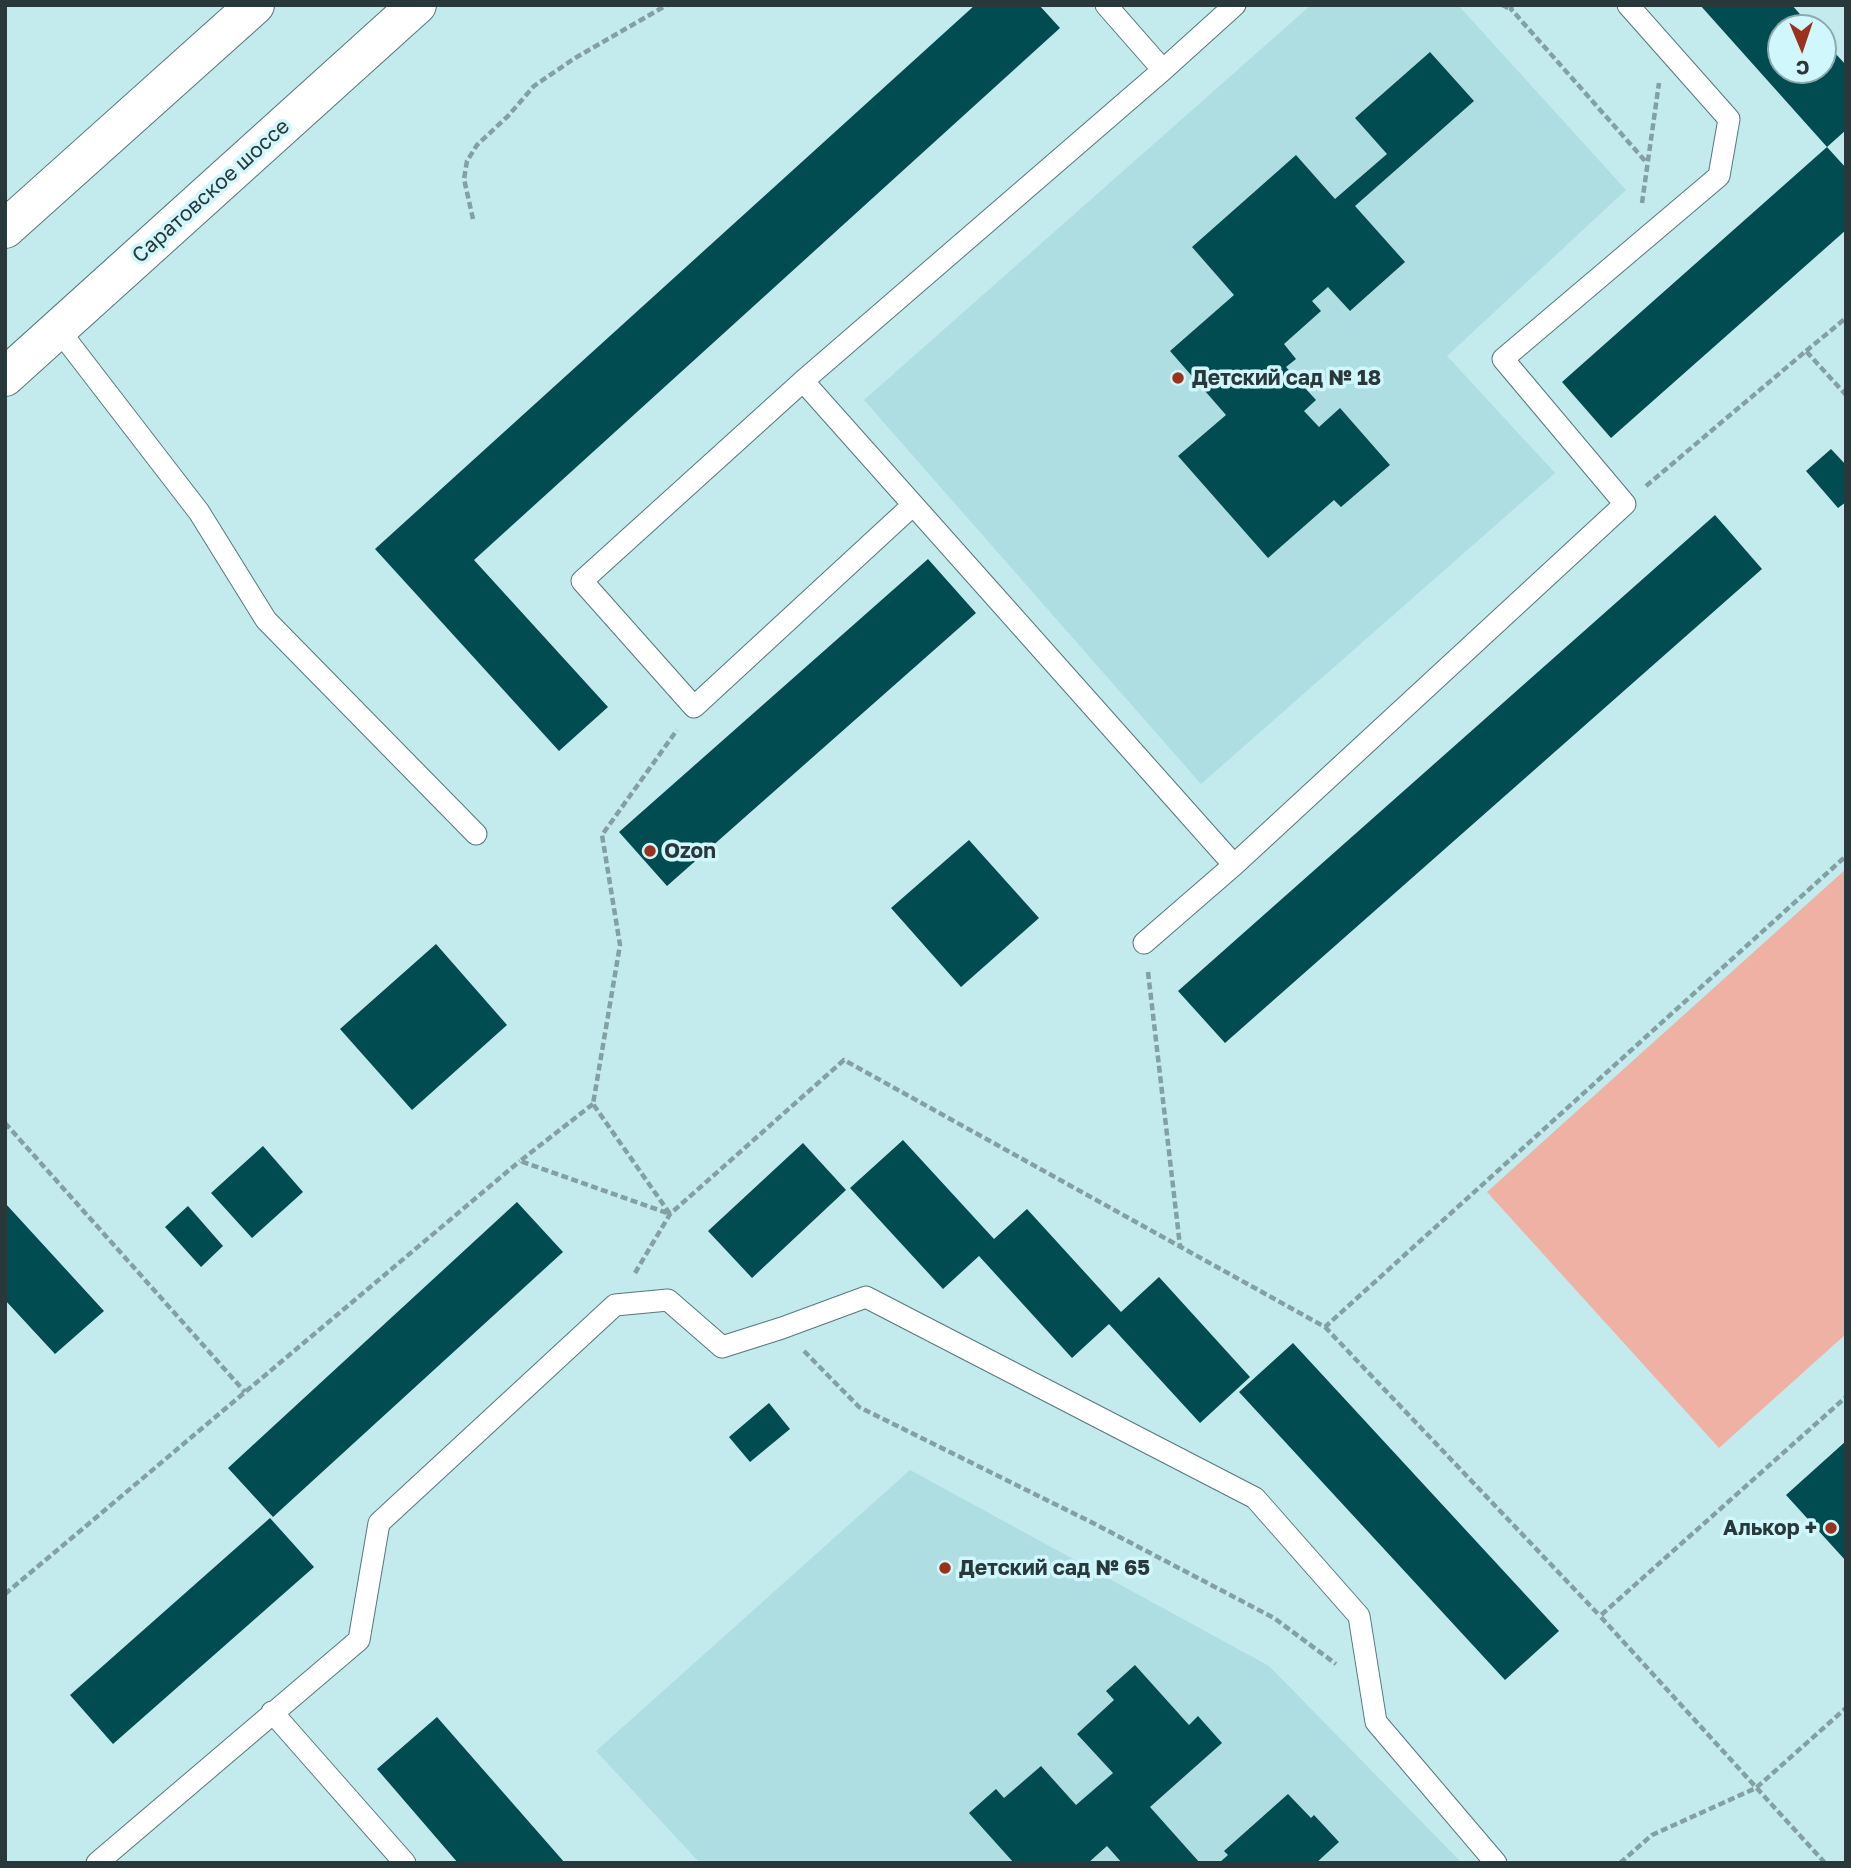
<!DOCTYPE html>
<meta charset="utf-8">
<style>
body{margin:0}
#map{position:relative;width:1851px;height:1868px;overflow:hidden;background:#c3eaed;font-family:"Golos Text",sans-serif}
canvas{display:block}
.frame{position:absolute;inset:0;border:7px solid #29383a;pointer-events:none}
.north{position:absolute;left:1767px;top:14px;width:70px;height:70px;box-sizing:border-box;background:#d0f7fb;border:2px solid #8dabae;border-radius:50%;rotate:178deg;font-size:19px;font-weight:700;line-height:28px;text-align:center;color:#29383a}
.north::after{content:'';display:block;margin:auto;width:24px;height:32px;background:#9b321c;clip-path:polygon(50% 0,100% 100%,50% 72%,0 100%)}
</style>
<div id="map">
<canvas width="1851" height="1868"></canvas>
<div class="frame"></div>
<div class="north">С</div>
</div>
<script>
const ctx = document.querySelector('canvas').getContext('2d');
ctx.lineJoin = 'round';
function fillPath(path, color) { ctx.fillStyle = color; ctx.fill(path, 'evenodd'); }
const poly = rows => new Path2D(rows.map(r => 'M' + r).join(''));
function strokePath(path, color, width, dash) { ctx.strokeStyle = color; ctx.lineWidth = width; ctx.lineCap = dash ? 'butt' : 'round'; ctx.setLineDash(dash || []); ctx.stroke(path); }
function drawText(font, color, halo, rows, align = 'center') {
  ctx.font = font + ' "Golos Text",sans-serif'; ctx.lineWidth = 7; ctx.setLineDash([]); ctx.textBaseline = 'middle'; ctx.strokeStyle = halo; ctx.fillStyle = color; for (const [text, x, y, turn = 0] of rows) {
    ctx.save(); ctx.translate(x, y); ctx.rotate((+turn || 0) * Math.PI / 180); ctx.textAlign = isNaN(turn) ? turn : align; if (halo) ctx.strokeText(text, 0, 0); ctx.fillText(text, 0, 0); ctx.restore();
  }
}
fillPath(poly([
 [1311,5,1458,5,1626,190,1447,356,1555,473,1201,784,864,400],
 [910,1470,1269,1666,1462,1863,700,1863,596,1751]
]), '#aedee2');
fillPath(poly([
 [1846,869,1846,1334,1719,1448,1487,1192]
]), '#eeb1a3');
fillPath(poly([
 [975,5,1039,5,1060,28,474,560,608,707,559,751,375,549],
 [1700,5,1792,5,1812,28,1781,28,1781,70,1823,70,1823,40,1846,65,1846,130,1827,147],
 [1430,52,1474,101,1355,206,1405,262,1350,311,1328,287,1312,301,1321,311,1284,344,1296,359,1286,367,1316,400,1304,411,1319,427,1340,408,1390,465,1341,507,1334,500,1268,558,1178,456,1226,415,1170,351,1234,295,1192,247,1296,155,1335,199,1387,154,1355,118],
 [1827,147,1846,168,1846,230,1611,438,1562,382],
 [1831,449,1846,465,1846,502,1838,508,1806,471],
 [1715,515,1762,569,1225,1043,1178,991],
 [928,559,976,613,667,886,619,832],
 [969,840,1039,918,961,987,891,908],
 [436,944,507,1025,412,1110,340,1029],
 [903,1140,994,1239,1027,1209,1121,1312,1159,1277,1250,1377,1200,1423,1109,1324,1072,1358,979,1256,943,1289,850,1188],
 [803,1143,846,1190,752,1278,708,1231],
 [263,1146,303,1192,252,1238,211,1193],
 [517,1202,563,1252,273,1517,228,1468],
 [5,1203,104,1311,55,1354,5,1300],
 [188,1206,223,1246,201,1267,165,1227],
 [1293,1343,1559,1631,1505,1680,1239,1392],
 [769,1403,790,1429,750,1462,729,1437],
 [1846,1441,1846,1561,1786,1495],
 [270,1518,314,1567,113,1744,70,1695],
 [1135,1665,1189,1725,1198,1716,1222,1743,1150,1807,1200,1863,1122,1863,1107,1846,1088,1863,1014,1863,969,1813,996,1789,1004,1798,1041,1766,1076,1805,1113,1773,1077,1734,1114,1700,1106,1691],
 [437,1717,565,1863,458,1863,377,1769],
 [1288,1794,1311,1818,1314,1815,1339,1842,1316,1863,1219,1863,1228,1855,1224,1851]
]), '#014c51');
const lane = poly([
 [1106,5,1163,70,803,381,1234,865,1625,504,1503,359,1719,176,1729,119,1628,5],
 [1163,70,1235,5],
 [58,329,199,512,266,620,476,834],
 [803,381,582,581,694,707,913,505],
 [1144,943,1234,865],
 [272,1712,405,1863],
 [97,1863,359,1640,379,1523,615,1305,668,1300,722,1347,782,1328,866,1297,1255,1498,1359,1616,1376,1722,1496,1863]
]);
const primary = poly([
 [5,229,255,5],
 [5,377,417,5]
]);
strokePath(lane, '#55787c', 23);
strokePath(primary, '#55787c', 40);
strokePath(poly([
 [1502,5,1511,9],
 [1512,5,1511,9,1647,163],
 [1642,203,1659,83],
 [473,219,464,179,467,161,477,145,508,116,534,86,575,58,667,5],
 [1806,351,1846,318],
 [1646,486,1806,351,1846,395],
 [1148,972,1180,1246],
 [593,1104,520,1161,670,1214,593,1104,620,945,602,835,677,730],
 [5,1123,245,1392],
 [635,1273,670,1214,844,1060,1325,1327,1846,856],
 [1325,1327,1600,1616],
 [804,1351,859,1407,1095,1524,1274,1618,1336,1664],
 [5,1594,520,1161],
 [1620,1863,1652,1835,1756,1788,1846,1708],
 [1825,1863,1600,1616,1846,1397]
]), '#83a0a3', 4.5, [7, 3.5]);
strokePath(lane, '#fff', 21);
strokePath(primary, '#fff', 38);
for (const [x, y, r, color] of [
 [1178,378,7,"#9b321c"],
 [650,851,7,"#9b321c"],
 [1831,1528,7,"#9b321c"],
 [945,1568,7,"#9b321c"]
]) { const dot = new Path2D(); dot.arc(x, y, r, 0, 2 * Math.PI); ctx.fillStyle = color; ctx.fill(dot); strokePath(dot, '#d0f7fb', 2.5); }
drawText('21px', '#29383a', '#d0f7fb', [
 ["Саратовское шоссе",211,191,-42]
]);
drawText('bold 21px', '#29383a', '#d0f7fb', [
 ["Детский сад № 18",1192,378],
 ["Ozon",664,851],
 ["Алькор +",1817,1528,"right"],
 ["Детский сад № 65",959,1568]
], 'left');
</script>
